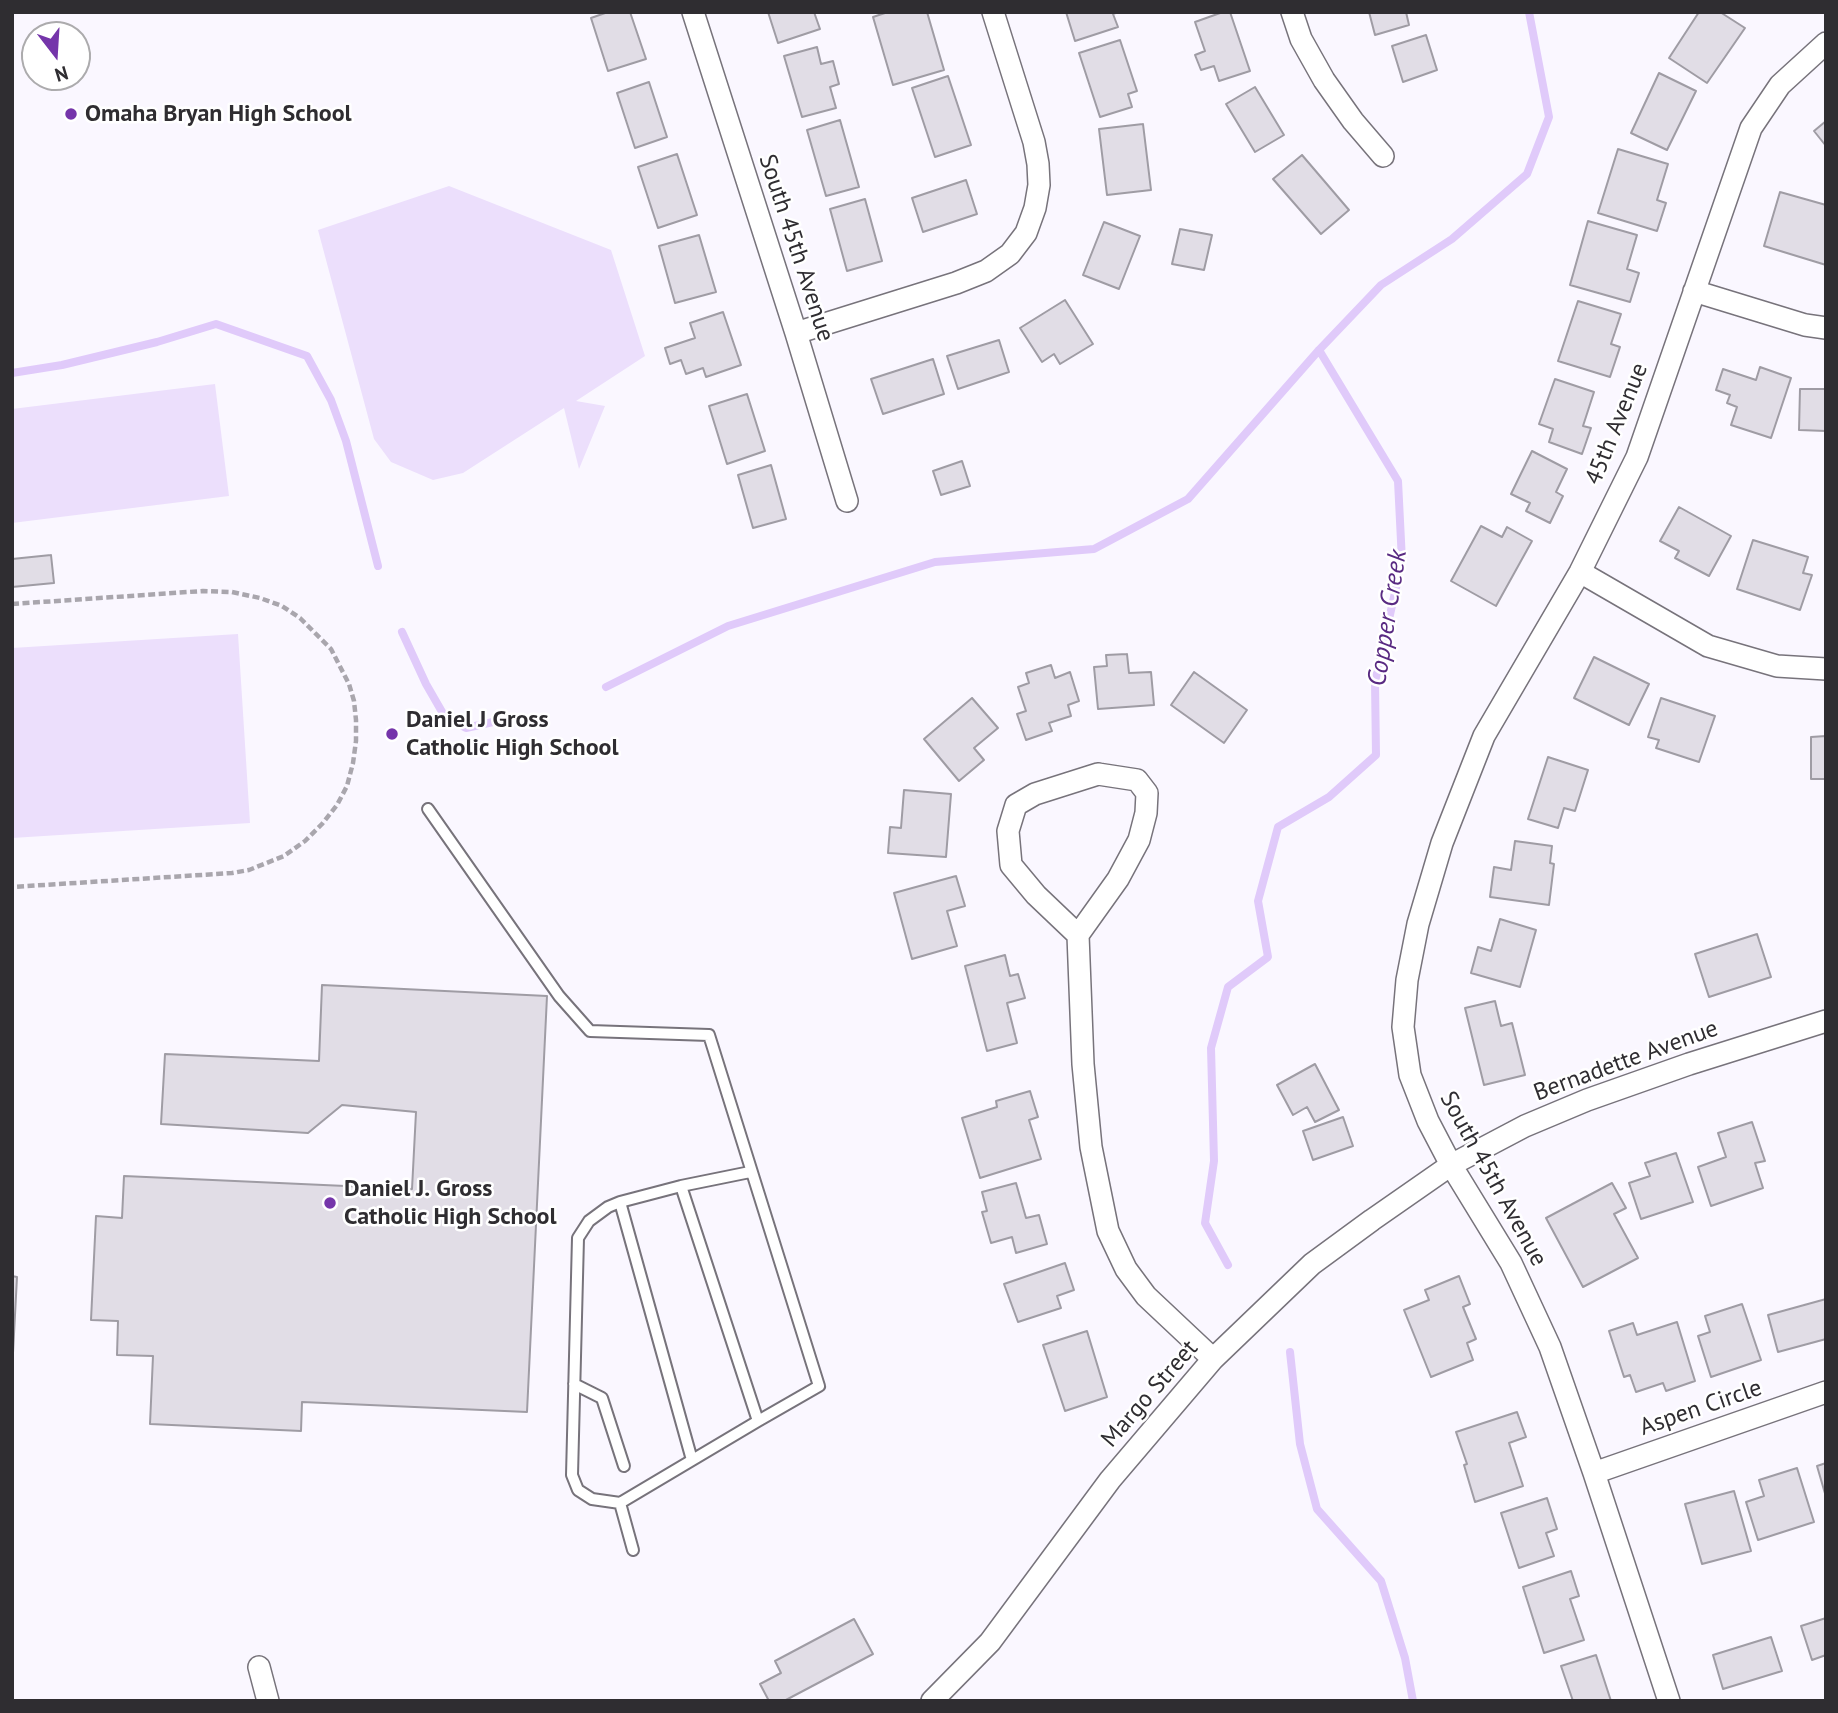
<!DOCTYPE html>
<style>
body{margin:0}
#map{position:relative;width:1838px;height:1713px;overflow:hidden;background:#faf7ff;font-family:"PT Sans",sans-serif}
canvas{display:block}
.frame{position:absolute;inset:0;border:14px solid #2f2d31;pointer-events:none}
.north{position:absolute;left:21px;top:21px;width:70px;height:70px;box-sizing:border-box;background:#fff;border:2px solid #acabad;border-radius:50%;rotate:163deg;font-size:19px;font-weight:700;line-height:28px;text-align:center;color:#2f2d31}
.north::after{content:'';display:block;margin:auto;width:24px;height:32px;background:#7535aa;clip-path:polygon(50% 0,100% 100%,50% 72%,0 100%)}
</style>
<div id="map">
<canvas width="1838" height="1713"></canvas>
<div class="frame"></div>
<div class="north">N</div>
</div>
<script>
const ctx = document.querySelector('canvas').getContext('2d');
ctx.lineJoin = 'round';
function fillPath(path, color) { ctx.fillStyle = color; ctx.fill(path, 'evenodd'); }
const poly = rows => new Path2D(rows.map(r => 'M' + r).join(''));
function strokePath(path, color, width, dash) { ctx.strokeStyle = color; ctx.lineWidth = width; ctx.lineCap = dash ? 'butt' : 'round'; ctx.setLineDash(dash || []); ctx.stroke(path); }
function drawText(font, color, halo, rows, align = 'center') {
  ctx.font = font + ' "PT Sans",sans-serif'; ctx.lineWidth = 5; ctx.setLineDash([]); ctx.textBaseline = 'middle'; ctx.strokeStyle = halo; ctx.fillStyle = color; for (const [text, x, y, turn = 0] of rows) {
    ctx.save(); ctx.translate(x, y); ctx.rotate((+turn || 0) * Math.PI / 180); ctx.textAlign = isNaN(turn) ? turn : align; if (halo) ctx.strokeText(text, 0, 0); ctx.fillText(text, 0, 0); ctx.restore();
  }
}
fillPath(poly([
 [449,186,611,250,645,356,576,401,605,406,579,469,564,408,463,473,433,480,391,462,374,439,318,230],
 [215,384,229,496,12,523,12,409],
 [238,634,250,823,12,838,12,648]
]), '#ecdffc');
strokePath(poly([
 [12,373,62,365,157,342,216,324,307,356,331,400,346,441,378,566],
 [402,632,426,684,445,717,466,728,493,722],
 [606,687,728,626,935,562,1094,549,1188,499,1319,350,1381,285,1452,239,1527,174,1549,117,1529,12],
 [1228,1265,1205,1223,1214,1161,1211,1048,1228,987,1268,957,1258,901,1278,827,1329,797,1376,755,1375,682,1402,561,1398,481,1319,350],
 [1290,1352,1300,1444,1317,1509,1381,1581,1405,1658,1413,1701]
]), '#e0cafa', 8);
const building = poly([
 [608,12,630,12,646,59,608,71,591,18,608,12],
 [768,12,814,12,820,29,778,43,768,12],
 [888,12,927,12,944,70,893,85,873,17,888,12],
 [1066,12,1118,12,1113,14,1118,27,1075,41,1066,12],
 [1223,12,1230,12,1250,71,1219,81,1214,66,1201,70,1195,55,1205,51,1195,22,1223,12],
 [1369,12,1406,12,1409,25,1375,35,1369,12],
 [1699,12,1720,12,1745,28,1707,83,1669,58,1699,12],
 [1426,35,1437,70,1403,82,1392,46,1426,35],
 [1120,40,1137,91,1128,94,1132,107,1100,117,1079,53,1120,40],
 [817,47,821,64,833,61,839,84,830,87,836,108,802,117,784,56,817,47],
 [1659,73,1696,91,1667,150,1631,133,1659,73],
 [948,76,971,145,935,157,912,88,948,76],
 [649,82,667,137,635,148,617,93,649,82],
 [1255,87,1284,135,1255,152,1226,104,1255,87],
 [840,120,859,187,826,196,807,130,840,120],
 [1826,121,1826,146,1814,131,1826,121],
 [1143,124,1151,190,1107,195,1099,129,1143,124],
 [1618,149,1668,164,1657,200,1666,203,1657,231,1598,213,1618,149],
 [677,154,697,215,658,228,638,167,677,154],
 [1302,155,1349,210,1321,234,1273,179,1302,155],
 [966,180,977,214,923,232,912,198,966,180],
 [1780,192,1826,205,1826,265,1764,246,1780,192],
 [865,199,882,261,847,271,830,209,865,199],
 [1588,221,1637,235,1627,269,1639,273,1630,302,1570,285,1588,221],
 [1104,222,1140,236,1119,289,1083,275,1104,222],
 [1180,229,1212,235,1204,270,1172,264,1180,229],
 [699,235,716,292,675,303,659,246,699,235],
 [1065,300,1093,344,1060,364,1054,354,1042,362,1020,328,1065,300],
 [1578,301,1621,314,1611,344,1620,347,1610,377,1558,361,1578,301],
 [723,312,741,365,706,377,703,368,686,374,681,360,670,364,665,348,695,338,690,323,723,312],
 [999,340,1009,372,958,389,947,356,999,340],
 [933,359,944,394,883,414,871,379,933,359],
 [1760,367,1791,378,1771,438,1731,425,1737,407,1727,403,1730,395,1716,390,1723,369,1756,380,1760,367],
 [1555,379,1594,392,1583,426,1591,428,1582,454,1549,442,1553,429,1539,424,1555,379],
 [1800,389,1826,389,1826,431,1799,430,1800,389],
 [747,394,765,451,727,464,709,406,747,394],
 [1532,451,1567,469,1556,492,1563,496,1550,523,1526,511,1530,503,1511,494,1532,451],
 [962,461,970,486,941,495,933,471,962,461],
 [771,465,786,519,753,528,738,475,771,465],
 [1679,507,1731,536,1709,576,1675,558,1679,551,1660,541,1679,507],
 [1481,526,1502,537,1507,527,1532,541,1496,606,1451,581,1481,526],
 [1753,540,1808,557,1803,573,1812,575,1800,610,1737,589,1753,540],
 [51,555,54,583,12,587,12,559,51,555],
 [1127,654,1129,673,1151,672,1154,705,1098,709,1094,667,1107,666,1106,655,1127,654],
 [1594,657,1649,684,1629,725,1574,698,1594,657],
 [1051,665,1055,678,1070,672,1079,701,1068,705,1071,716,1049,723,1052,731,1026,740,1017,714,1026,711,1018,687,1029,683,1026,673,1051,665],
 [1194,672,1247,710,1224,743,1171,705,1194,672],
 [972,698,998,728,974,748,984,760,959,781,924,739,972,698],
 [1661,698,1715,716,1699,762,1656,748,1659,740,1648,737,1661,698],
 [1826,736,1826,779,1811,779,1811,737,1826,736],
 [1548,757,1588,770,1575,811,1564,808,1558,828,1528,819,1548,757],
 [904,790,951,794,946,857,888,853,890,827,901,828,904,790],
 [1515,841,1552,846,1550,863,1554,864,1549,905,1490,897,1494,867,1511,870,1515,841],
 [956,876,965,906,947,911,957,946,912,959,894,893,956,876],
 [1500,919,1536,930,1520,987,1471,973,1478,947,1491,951,1500,919],
 [1757,934,1771,977,1709,997,1695,954,1757,934],
 [1005,955,1010,976,1018,974,1025,998,1007,1003,1017,1043,987,1051,965,966,1005,955],
 [322,985,547,996,527,1412,302,1402,301,1431,150,1424,153,1356,117,1355,118,1321,91,1320,96,1216,122,1218,124,1176,412,1189,416,1112,342,1105,308,1133,161,1124,165,1054,319,1061,322,985],
 [1495,1001,1501,1026,1512,1023,1525,1075,1484,1085,1465,1008,1495,1001],
 [1315,1064,1339,1110,1315,1122,1307,1107,1293,1115,1277,1085,1315,1064],
 [1030,1091,1038,1117,1029,1120,1041,1159,980,1178,962,1118,997,1107,996,1101,1030,1091],
 [1343,1117,1353,1146,1313,1160,1303,1131,1343,1117],
 [1752,1122,1765,1161,1755,1163,1763,1188,1711,1206,1698,1167,1726,1157,1718,1133,1752,1122],
 [1676,1153,1693,1202,1641,1219,1629,1183,1650,1176,1645,1163,1676,1153],
 [1016,1183,1026,1218,1039,1215,1047,1244,1016,1253,1012,1237,991,1243,982,1212,987,1211,982,1192,1016,1183],
 [1612,1183,1626,1208,1614,1214,1638,1258,1583,1287,1546,1218,1612,1183],
 [1065,1263,1074,1290,1057,1296,1061,1308,1018,1322,1004,1284,1065,1263],
 [12,1276,17,1277,13,1353,12,1353,12,1276],
 [1459,1276,1470,1304,1463,1307,1476,1339,1467,1343,1473,1360,1431,1377,1404,1310,1429,1300,1425,1290,1459,1276],
 [1826,1299,1826,1339,1778,1352,1768,1315,1826,1299],
 [1742,1304,1761,1360,1711,1377,1698,1336,1710,1332,1705,1316,1742,1304],
 [1677,1322,1695,1381,1666,1391,1663,1383,1636,1392,1630,1375,1624,1377,1609,1331,1633,1323,1637,1335,1677,1322],
 [1087,1331,1107,1397,1065,1411,1043,1345,1087,1331],
 [1517,1412,1526,1437,1509,1443,1523,1486,1475,1502,1464,1465,1467,1464,1456,1432,1517,1412],
 [1826,1463,1826,1497,1817,1466,1826,1463],
 [1797,1468,1814,1522,1758,1540,1746,1502,1764,1496,1759,1480,1797,1468],
 [1734,1491,1751,1551,1702,1564,1685,1504,1734,1491],
 [1547,1498,1557,1529,1546,1533,1554,1556,1519,1568,1501,1513,1547,1498],
 [1571,1571,1579,1596,1570,1599,1584,1640,1544,1653,1523,1587,1571,1571],
 [1826,1618,1826,1655,1812,1660,1801,1626,1826,1618],
 [854,1619,873,1654,784,1701,769,1701,760,1684,781,1673,775,1661,854,1619],
 [1771,1637,1782,1671,1723,1689,1713,1655,1771,1637],
 [1596,1655,1611,1701,1573,1701,1561,1666,1596,1655]
]);
fillPath(building, '#e1dde6');
strokePath(building, '#9f9ca4', 2);
const lane = poly([
 [428,809,559,996,590,1031,709,1035,819,1386,758,1421,620,1503,633,1550],
 [681,1186,758,1421],
 [620,1202,692,1460],
 [574,1384,602,1398,624,1466],
 [620,1503,592,1499,578,1490,572,1475,578,1238,589,1221,608,1207,620,1202,681,1186,750,1172]
]);
const street = poly([
 [693,12,796,333,847,501],
 [1292,12,1301,39,1324,80,1353,121,1383,156],
 [1694,291,1805,325,1826,328],
 [796,333,956,283,986,271,1010,254,1026,233,1035,208,1039,185,1038,164,1034,142,993,12],
 [1580,572,1708,646,1777,666,1826,669],
 [1098,774,1137,780,1147,793,1146,813,1139,840,1118,879,1078,935,1036,895,1011,865,1008,831,1016,805,1035,794,1098,774],
 [1078,935,1083,1064,1091,1147,1108,1231,1126,1269,1146,1296,1213,1359],
 [1594,1473,1826,1392],
 [259,1667,268,1701],
 [932,1701,990,1642,1110,1480,1213,1359,1312,1264,1372,1220,1451,1165,1525,1126,1587,1100,1689,1064,1826,1021],
 [1669,1701,1594,1473,1550,1347,1511,1263,1451,1165,1428,1121,1410,1075,1403,1027,1407,980,1418,924,1442,843,1484,736,1580,572,1637,457,1751,128,1780,85,1826,43]
]);
strokePath(lane, '#77737b', 14);
strokePath(street, '#77737b', 24);
strokePath(poly([
 [12,604,203,591,232,592,260,598,282,606,300,618,331,649,349,684,354,701,356,720,356,741,353,763,347,786,337,805,322,824,305,841,284,856,249,870,232,873,12,887]
]), '#a9a6ad', 4.5, [7, 3.5]);
strokePath(lane, '#fff', 10);
strokePath(street, '#fff', 21);
for (const [x, y, r, color] of [
 [71,114,7,"#7535aa"],
 [392,734,7,"#7535aa"],
 [330,1203,7,"#7535aa"]
]) { const dot = new Path2D(); dot.arc(x, y, r, 0, 2 * Math.PI); ctx.fillStyle = color; ctx.fill(dot); strokePath(dot, '#fff', 2.5); }
drawText('bold 24px', '#2f2d31', '#fff', [
 ["Omaha Bryan High School",85,114],
 ["Daniel J Gross",406,720],
 ["Catholic High School",406,748],
 ["Daniel J. Gross",344,1189],
 ["Catholic High School",344,1217]
], 'left');
drawText('24px', '#2f2d31', '#fff', [
 ["South 45th Avenue",796,248,72],
 ["45th Avenue",1617,424,-68],
 ["Bernadette Avenue",1626,1061,-20],
 ["South 45th Avenue",1493,1179,61],
 ["Margo Street",1150,1394,-49],
 ["Aspen Circle",1701,1408,-19]
]);
drawText('italic 26px', '#592a82', '#fff', [
 ["Copper Creek",1388,618,-81]
]);
</script>
